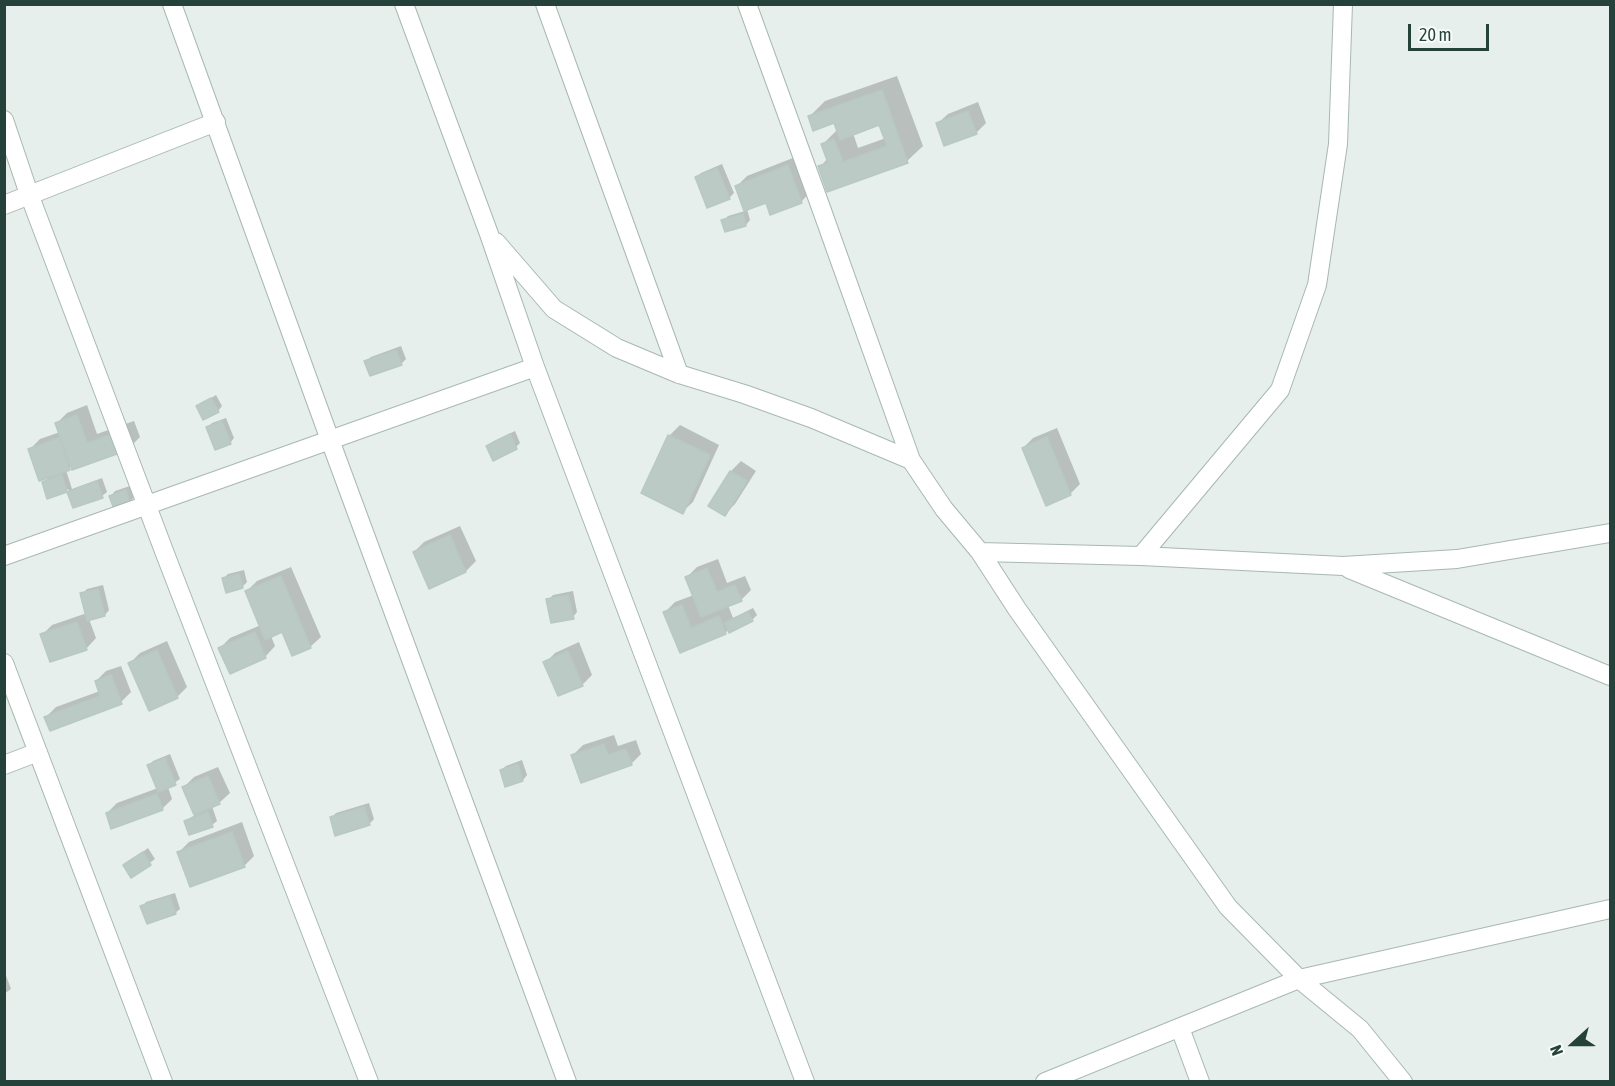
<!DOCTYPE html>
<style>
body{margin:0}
#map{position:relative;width:1615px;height:1086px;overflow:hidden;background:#e6efeb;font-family:"Asap Condensed",sans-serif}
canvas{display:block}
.frame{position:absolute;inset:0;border:6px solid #24423a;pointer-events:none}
.north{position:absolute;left:1543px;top:1014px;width:60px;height:60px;-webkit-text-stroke:4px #f7fbf9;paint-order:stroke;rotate:249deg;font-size:16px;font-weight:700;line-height:24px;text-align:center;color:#24423a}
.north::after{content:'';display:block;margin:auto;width:21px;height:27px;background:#24423a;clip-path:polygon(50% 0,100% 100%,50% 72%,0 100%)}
.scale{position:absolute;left:1408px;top:24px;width:81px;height:27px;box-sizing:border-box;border:3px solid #24423a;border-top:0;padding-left:8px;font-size:18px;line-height:21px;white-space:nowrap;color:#24423a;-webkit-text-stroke:4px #f7fbf9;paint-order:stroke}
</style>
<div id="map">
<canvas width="1615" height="1086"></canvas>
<div class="frame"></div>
<div class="north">N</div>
<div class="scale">20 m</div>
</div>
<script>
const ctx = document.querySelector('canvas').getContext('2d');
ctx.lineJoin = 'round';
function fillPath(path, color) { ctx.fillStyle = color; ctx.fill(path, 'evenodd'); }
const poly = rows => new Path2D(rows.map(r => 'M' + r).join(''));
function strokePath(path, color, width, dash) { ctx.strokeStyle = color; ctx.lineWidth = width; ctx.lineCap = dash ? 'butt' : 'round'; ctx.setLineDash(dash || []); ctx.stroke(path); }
fillPath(poly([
 [897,76,923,146,907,161,820,167,828,158,823,144,838,129,834,121,809,117,825,101],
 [880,123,886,138,858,148,853,133],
 [978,102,986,123,976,133,937,124,948,114],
 [798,156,811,191,801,202,767,201,747,209,750,220,746,225,723,221,728,216,745,211,737,186,747,176],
 [722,164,734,193,729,198,696,177,701,173],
 [401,346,406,359,401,364,366,361,371,357],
 [216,395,222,406,218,411,198,406],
 [87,405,97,434,134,421,140,437,130,447,72,466,66,470,72,489,102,478,107,492,102,496,74,506,68,489,66,491,44,482,50,476,30,449,40,439,60,432,57,423,67,413],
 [226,418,234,438,230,443,207,428,212,423],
 [680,425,719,445,693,502,682,512,643,493,670,435],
 [1057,428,1080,484,1070,494,1023,448,1033,438],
 [515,431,520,443,516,447,488,447,492,442],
 [741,461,756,471,735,504,725,514,731,471],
 [130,486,134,497,130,502,111,496,115,491],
 [460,526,476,561,466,571,414,552,424,542],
 [718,559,727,583,745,576,751,590,741,600,728,605,733,618,753,608,757,615,752,620,729,629,725,633,680,651,665,612,675,602,694,595,687,577,697,567],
 [291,567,321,637,310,647,283,631,271,636,275,646,265,657,220,648,230,638,261,625,247,591,257,581],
 [244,570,247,582,242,587,224,578,228,574],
 [103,585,109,610,105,615,89,619,96,638,86,649,42,635,52,625,87,613,82,594,87,589],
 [573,591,577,612,573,617,548,600,553,595],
 [167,641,187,687,177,697,130,663,140,653],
 [579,642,592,675,582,685,545,663,555,653],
 [121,666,131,692,121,702,46,717,56,707,100,691,96,681,106,671],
 [614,735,618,746,636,740,641,754,631,764,573,755,583,745],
 [170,754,180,779,168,787,172,799,162,809,107,813,117,803,158,788,149,766,153,761],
 [522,760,527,775,523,780,501,770,506,766],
 [218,767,230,793,219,803,212,806,217,821,212,825,185,821,195,815,184,787,194,777],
 [369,803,374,819,369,824,332,817,336,813],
 [242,822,254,856,244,866,179,852,189,842],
 [148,848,155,859,132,876,125,865],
 [175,893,180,909,175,913,142,907,146,902],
 [4,970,11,989,4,994]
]), '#0003');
const building = poly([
 [882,90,908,163,827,192,818,166,828,163,821,144,834,139,843,162,887,146,879,125,840,140,834,123,813,131,808,116,882,90],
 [968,111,977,134,944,146,936,123,968,111],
 [788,165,802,203,770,215,766,203,744,211,735,186,788,165],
 [717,168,730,199,707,208,695,177,717,168],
 [743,214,746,226,725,232,721,220,743,214],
 [396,350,402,365,370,376,364,361,396,350],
 [211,398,219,412,203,420,196,406,211,398],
 [77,415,87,443,124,430,131,449,72,470,55,423,77,415],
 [222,421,231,444,215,450,206,427,222,421],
 [510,434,517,449,493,461,486,446,510,434],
 [668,435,710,455,683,514,641,493,668,435],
 [1047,437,1071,495,1046,506,1022,448,1047,437],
 [59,438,70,470,39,481,28,449,59,438],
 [730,471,747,481,725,516,708,506,730,471],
 [62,475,67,492,47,499,42,482,62,475],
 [97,481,103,498,73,508,67,492,97,481],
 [126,490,130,503,114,509,109,496,126,490],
 [450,535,466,572,429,589,413,552,450,535],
 [707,568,717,592,735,585,742,601,701,617,685,577,707,568],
 [239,574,243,588,226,593,222,578,239,574],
 [281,576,311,648,292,656,282,632,265,640,245,591,281,576],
 [98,589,105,616,87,621,80,593,98,589],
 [568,595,574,619,551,623,546,599,568,595],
 [682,605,691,628,719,616,726,634,680,653,663,612,682,605],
 [748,612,753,621,729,633,724,623,748,612],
 [77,622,87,650,50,662,40,634,77,622],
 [255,632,266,658,230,674,218,648,255,632],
 [157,650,178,698,149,711,128,663,157,650],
 [568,651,583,686,558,696,543,662,568,651],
 [111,675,122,704,50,731,44,717,100,696,95,681,111,675],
 [604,744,608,755,626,749,632,765,581,783,571,755,604,744],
 [165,758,176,785,158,792,147,765,165,758],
 [518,764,523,781,505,787,500,770,518,764],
 [208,776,220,804,194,815,182,787,208,776],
 [157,794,163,810,111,829,106,813,157,794],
 [364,807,370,825,335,836,330,817,364,807],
 [208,812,213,827,189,835,184,821,208,812],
 [232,832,245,867,190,887,177,852,232,832],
 [143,852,151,865,131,878,123,865,143,852],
 [170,896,176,914,147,924,140,906,170,896]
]);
fillPath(building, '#bbcac4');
strokePath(building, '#b8c9c2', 1.5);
const minor = poly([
 [172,4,330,440,567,1082],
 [404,4,489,234,535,367,805,1082],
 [545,4,679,374],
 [747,4,820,205,911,460,944,509,980,552,1017,609,1228,907,1299,979,1360,1029,1403,1082],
 [4,120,29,194,164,551,369,1082],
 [4,205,216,122],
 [496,242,554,309,617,348,679,374,744,394,811,418,911,460],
 [980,552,1141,556,1343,566,1457,559,1610,533],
 [4,556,535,367],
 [1141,556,1280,390,1317,285,1338,144,1343,4],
 [1349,569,1610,676],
 [4,663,163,1082],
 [4,765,38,752],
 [1180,1028,1200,1082],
 [1045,1082,1299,979,1610,909]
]);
strokePath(minor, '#a8b8b2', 20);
strokePath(minor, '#fff', 18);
</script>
